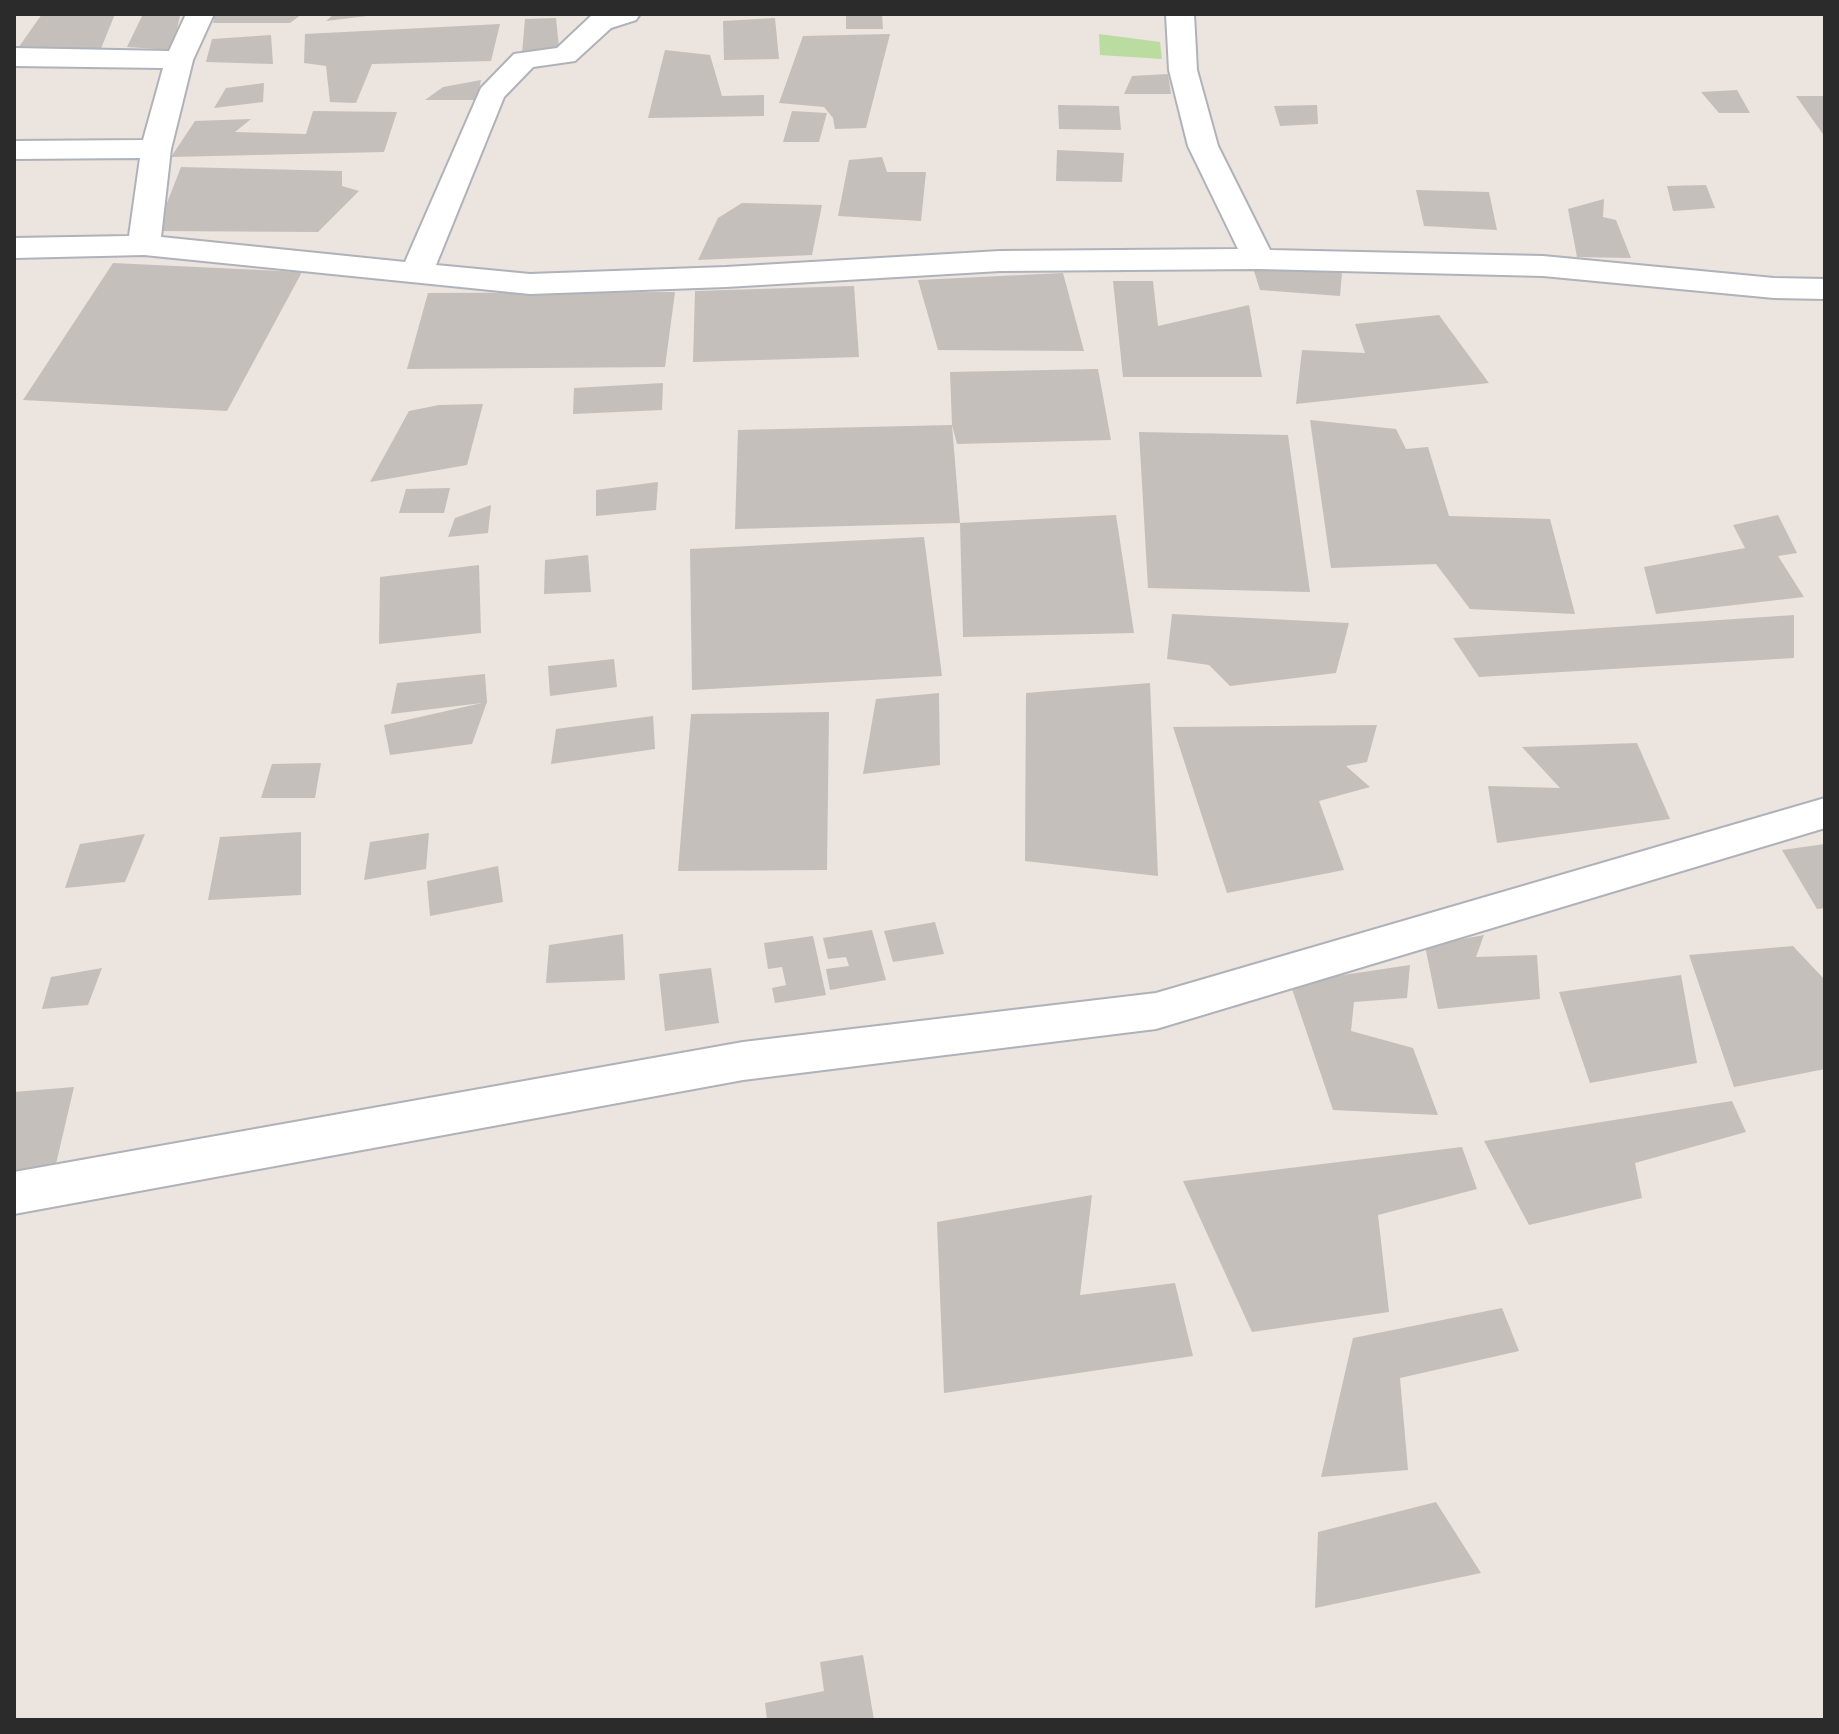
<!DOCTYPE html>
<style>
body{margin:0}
#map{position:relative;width:1839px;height:1734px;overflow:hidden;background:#ebe4df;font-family:"DM Sans",sans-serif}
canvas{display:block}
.frame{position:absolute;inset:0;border:16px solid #2b2b2b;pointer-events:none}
</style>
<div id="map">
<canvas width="1839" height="1734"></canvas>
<div class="frame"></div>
</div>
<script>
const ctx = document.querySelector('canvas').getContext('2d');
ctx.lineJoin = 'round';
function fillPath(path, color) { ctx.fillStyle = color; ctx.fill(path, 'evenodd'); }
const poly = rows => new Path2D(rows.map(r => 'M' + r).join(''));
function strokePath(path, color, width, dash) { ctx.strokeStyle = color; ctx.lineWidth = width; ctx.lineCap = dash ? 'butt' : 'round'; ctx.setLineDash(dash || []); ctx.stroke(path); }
fillPath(poly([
 [1099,34,1160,42,1162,59,1100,55]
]), '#bbdca1');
fillPath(poly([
 [42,14,115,14,100,51,16,51],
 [143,14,180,16,172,50,127,47],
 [215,14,302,14,290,23,213,23],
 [334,14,367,14,367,16,326,21],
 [846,14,882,14,883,29,846,29],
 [556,18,559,48,522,53,525,19],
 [775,18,779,59,724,60,723,21],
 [500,24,491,61,372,64,356,103,330,102,326,66,304,63,305,34],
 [890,34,866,128,835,129,833,118,824,107,779,103,803,36],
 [271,35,273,64,206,62,212,39],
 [665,50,710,55,722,96,764,95,764,116,648,118],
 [1168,74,1171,94,1124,94,1132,76],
 [481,80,477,100,425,100,443,87],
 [264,83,263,102,214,108,226,88],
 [1737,90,1750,113,1719,113,1701,92],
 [1796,96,1825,96,1825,137],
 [1058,105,1119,106,1121,130,1059,129],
 [1317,105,1318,124,1280,126,1274,106],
 [313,111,397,112,384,152,171,157,195,121,251,119,235,132,306,134],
 [792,111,827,113,819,142,783,142],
 [1057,150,1124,153,1122,182,1056,181],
 [882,157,887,172,926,172,921,221,838,216,849,160],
 [181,167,342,171,342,186,359,191,318,232,156,231],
 [1706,185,1715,208,1673,211,1667,186],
 [1416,190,1489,192,1497,230,1424,226],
 [1604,199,1603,217,1616,220,1631,258,1577,257,1568,209],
 [742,203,822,205,812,255,698,260,718,218],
 [1285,260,1342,273,1340,296,1260,290,1253,268],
 [113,263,302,272,227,411,23,400],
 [1063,273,1084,351,938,350,918,280],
 [1113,281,1153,281,1158,326,1249,305,1262,377,1123,377],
 [854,286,859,357,693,362,695,291],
 [675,292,665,367,407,369,428,293],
 [1439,315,1489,383,1296,404,1302,350,1365,353,1355,324],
 [1098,369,1111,440,957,444,952,425,950,372],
 [663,383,662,410,573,414,574,388],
 [483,404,467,465,370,482,409,411,439,405],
 [1310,420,1396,429,1406,449,1428,447,1449,516,1550,519,1575,614,1470,609,1436,564,1331,568],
 [952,425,960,523,735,529,738,430],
 [1139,432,1288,435,1310,592,1148,588],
 [658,482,656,510,596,516,596,490],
 [450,488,444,513,399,513,406,489],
 [491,505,488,533,448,537,455,518],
 [1116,515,1134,633,963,637,960,523],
 [1778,515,1797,553,1778,556,1804,597,1656,614,1644,567,1745,548,1733,525],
 [924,537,942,676,692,690,690,549],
 [588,555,591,592,544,594,545,560],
 [479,565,481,633,379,644,380,577],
 [1172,614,1349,623,1336,673,1230,686,1209,665,1167,659],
 [1794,615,1794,658,1479,677,1453,638],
 [614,659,617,687,550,696,548,666],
 [485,674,487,702,472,744,390,755,384,725,482,703,391,714,397,683],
 [1150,683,1158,876,1025,861,1026,693],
 [939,693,940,765,863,774,876,699],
 [829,712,827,870,678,871,691,714],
 [653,716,655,749,551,764,556,729],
 [1377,725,1367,762,1346,766,1370,787,1319,801,1344,870,1227,893,1173,727],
 [1637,743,1670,819,1497,843,1488,786,1560,788,1522,747],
 [321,763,315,798,261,798,272,764],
 [301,832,301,895,208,900,220,837],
 [429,833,426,869,364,880,370,842],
 [145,834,125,882,65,888,80,844],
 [1825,844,1825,908,1817,909,1782,850],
 [498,866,503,902,430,916,427,881],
 [935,922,944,954,893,962,884,931],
 [872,930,886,980,830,990,826,969,849,966,846,957,828,959,823,938],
 [623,934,625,980,546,983,549,945],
 [1484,935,1476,957,1537,955,1540,999,1438,1009,1425,946],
 [813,936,826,995,775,1003,772,988,786,985,782,967,768,969,764,943],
 [1793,946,1825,980,1825,1069,1734,1087,1689,955],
 [1410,965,1407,998,1354,1002,1351,1031,1413,1048,1438,1115,1333,1110,1290,983],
 [102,968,88,1005,42,1009,51,977],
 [711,968,719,1023,665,1031,659,974],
 [1681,975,1697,1063,1590,1083,1559,992],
 [74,1087,56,1164,14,1175,14,1092],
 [1732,1101,1746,1132,1635,1163,1642,1198,1529,1225,1484,1141],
 [1462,1147,1477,1189,1378,1215,1389,1312,1252,1332,1183,1181],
 [1092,1195,1080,1295,1175,1283,1193,1356,944,1393,937,1222],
 [1502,1308,1519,1351,1400,1378,1408,1470,1321,1477,1353,1338],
 [1436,1502,1481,1573,1315,1608,1318,1532],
 [863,1655,874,1720,767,1720,765,1703,824,1691,820,1662]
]), '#c4bfba');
const minor = poly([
 [186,14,214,14,193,60,171,149,161,237,405,262,481,88,514,54,557,48,591,16,640,14,636,20,611,28,575,61,533,67,504,97,436,265,530,274,726,267,1000,251,1238,249,1188,146,1169,70,1166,14,1194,14,1197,70,1218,146,1270,250,1543,256,1774,278,1825,279,1825,299,1774,298,1543,276,1259,269,1000,271,726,287,530,294,144,255,14,258,14,238,129,236,140,158,14,159,14,141,143,140,163,68,14,66,14,48,169,51,186,14],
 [1825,798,1825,828,1156,1029,743,1080,14,1214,14,1172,743,1042,1156,993,1825,798]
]);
strokePath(minor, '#afb2ba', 4);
fillPath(minor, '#fff');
</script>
